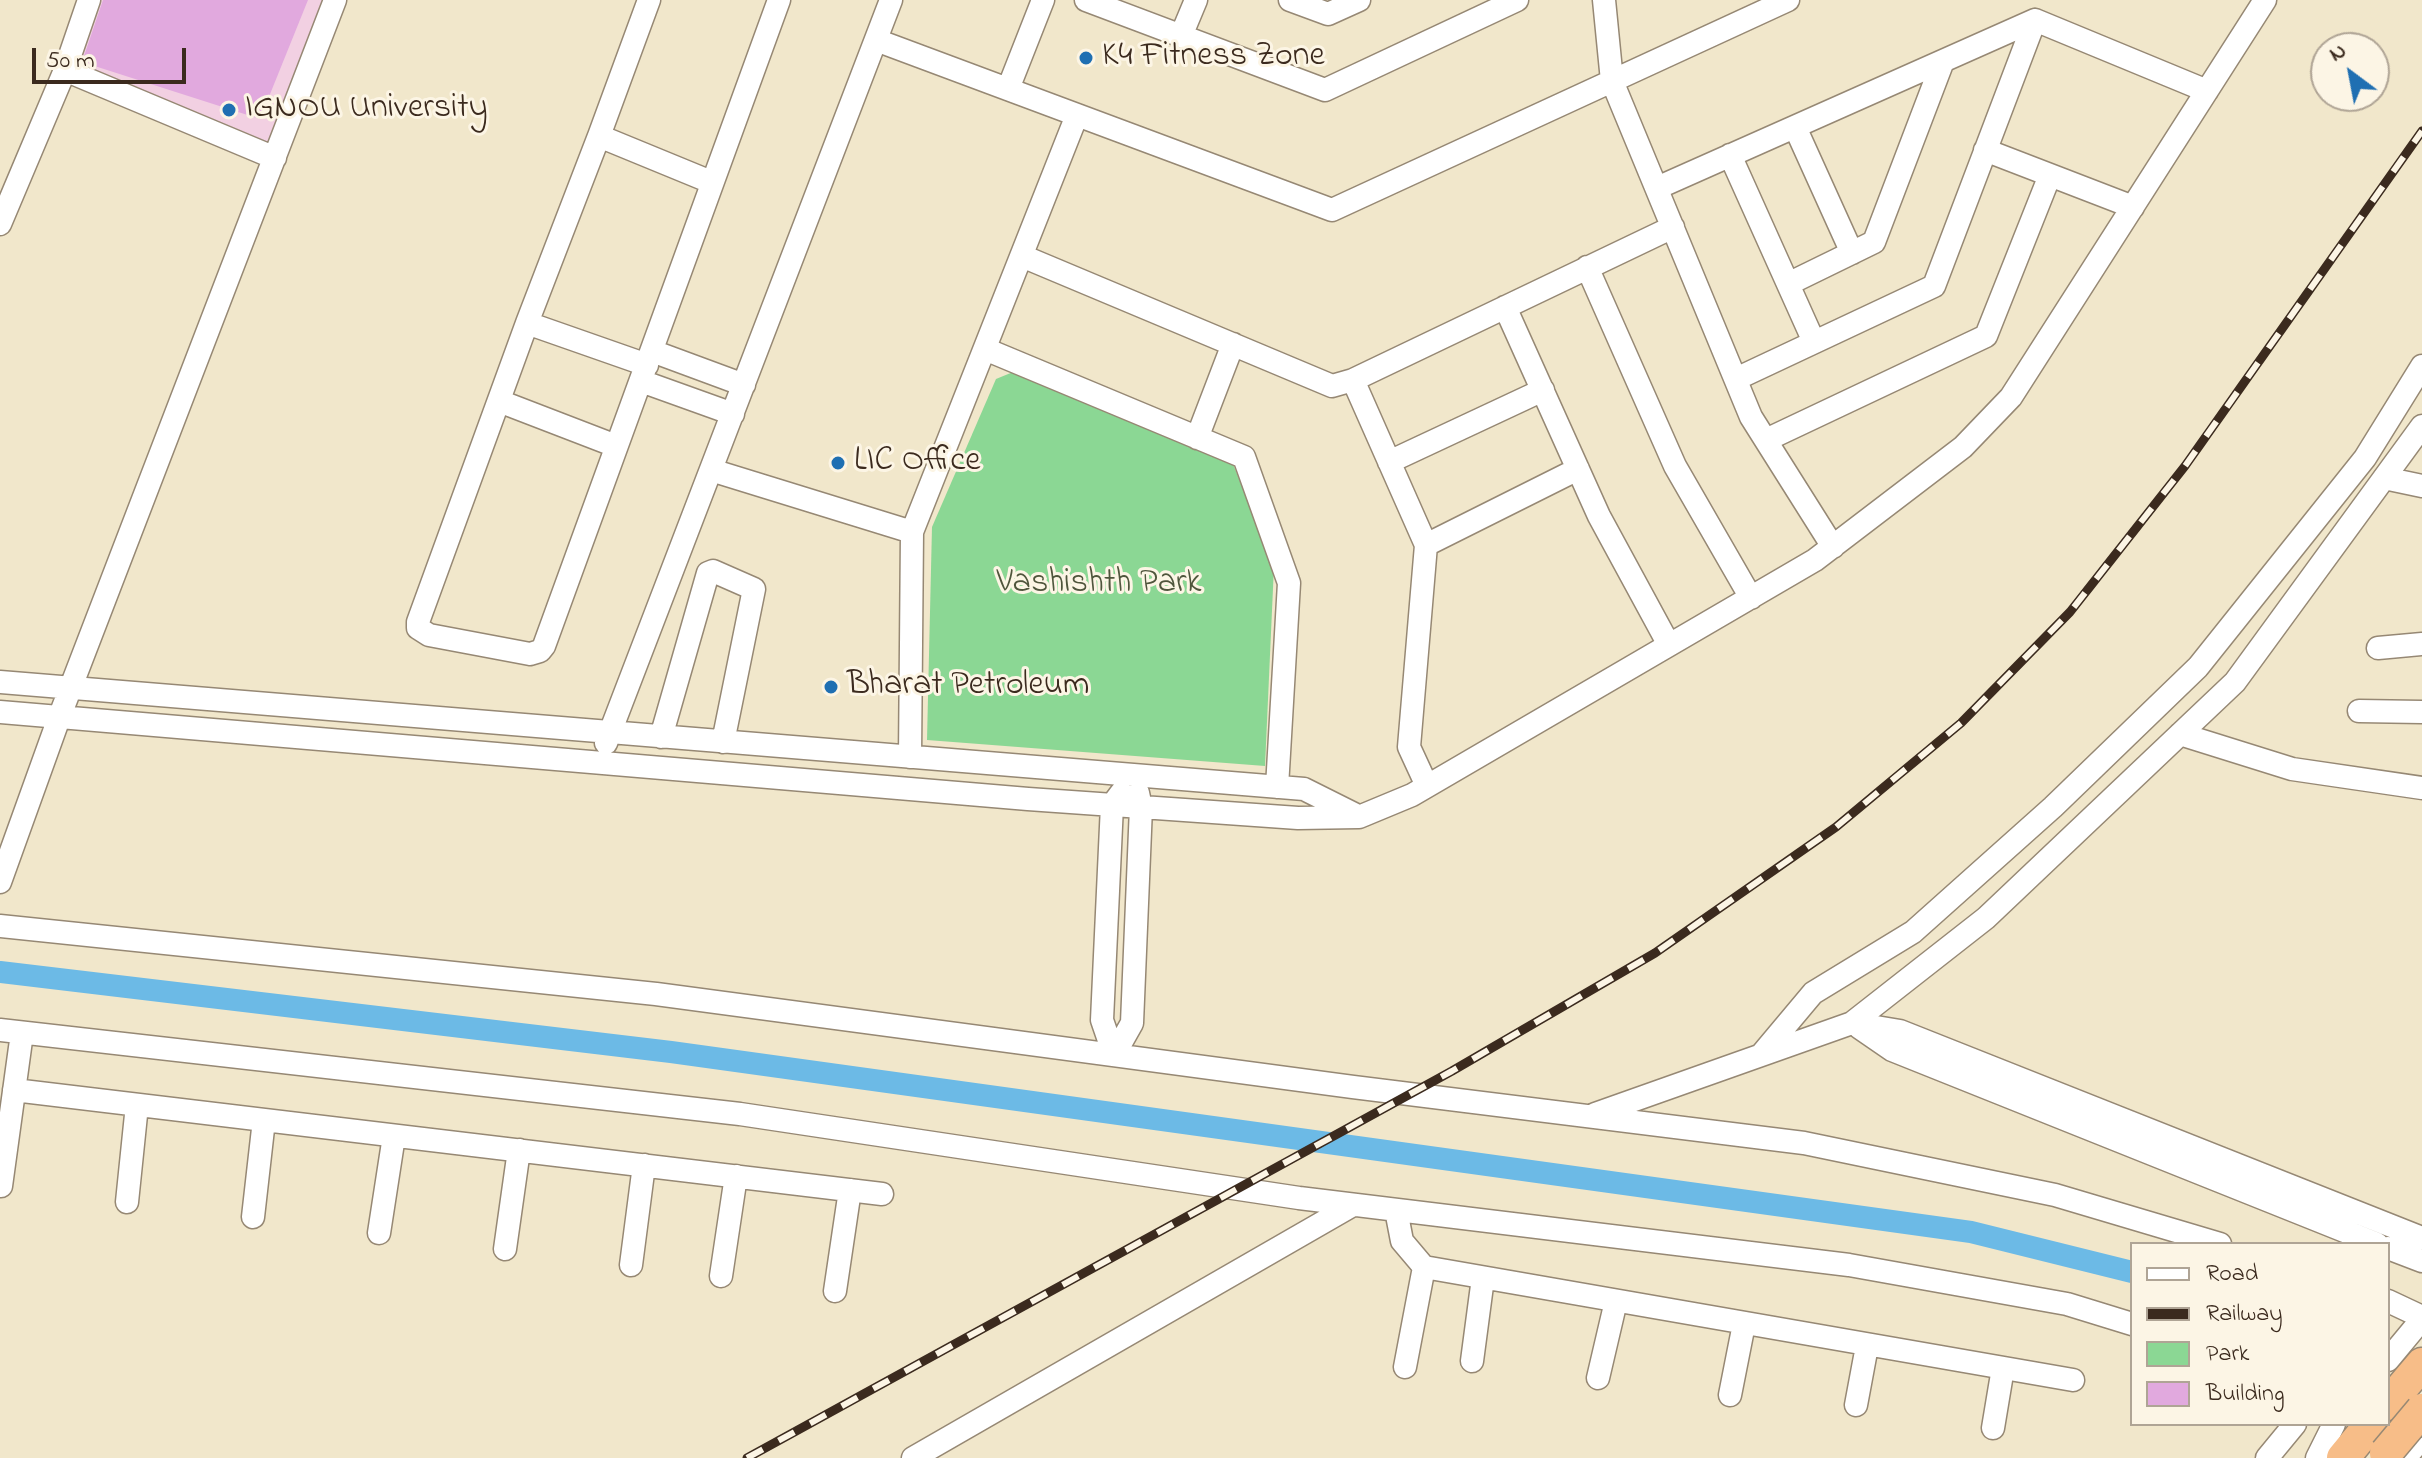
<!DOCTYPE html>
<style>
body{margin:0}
#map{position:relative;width:2422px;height:1458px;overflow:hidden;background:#f1e7cb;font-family:"Indie Flower",sans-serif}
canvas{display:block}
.legend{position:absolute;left:2130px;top:1242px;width:260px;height:184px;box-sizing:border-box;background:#fcf5e5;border:2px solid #afa495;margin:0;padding:10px 14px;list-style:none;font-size:24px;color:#3b2a1e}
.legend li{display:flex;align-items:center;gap:16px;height:40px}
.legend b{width:40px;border:2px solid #afa495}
.north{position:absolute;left:2310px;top:32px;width:80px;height:80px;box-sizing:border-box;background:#fcf5e5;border:2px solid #afa495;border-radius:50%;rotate:328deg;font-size:22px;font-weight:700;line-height:32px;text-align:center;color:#3b2a1e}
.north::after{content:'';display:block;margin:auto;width:28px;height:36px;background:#1f6fb2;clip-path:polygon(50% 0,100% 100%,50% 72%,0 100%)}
.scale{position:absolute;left:32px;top:48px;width:154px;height:36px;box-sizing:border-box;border:4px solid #3b2a1e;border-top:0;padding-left:10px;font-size:24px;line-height:28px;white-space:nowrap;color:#3b2a1e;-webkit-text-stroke:6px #fcf5e5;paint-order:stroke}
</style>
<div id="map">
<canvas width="2422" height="1458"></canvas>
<ul class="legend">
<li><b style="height:10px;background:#fff"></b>Road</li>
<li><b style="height:10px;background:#3b2a1e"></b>Railway</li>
<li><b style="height:22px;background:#8bd794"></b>Park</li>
<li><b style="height:22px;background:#e1a9de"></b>Building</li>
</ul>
<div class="north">N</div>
<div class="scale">50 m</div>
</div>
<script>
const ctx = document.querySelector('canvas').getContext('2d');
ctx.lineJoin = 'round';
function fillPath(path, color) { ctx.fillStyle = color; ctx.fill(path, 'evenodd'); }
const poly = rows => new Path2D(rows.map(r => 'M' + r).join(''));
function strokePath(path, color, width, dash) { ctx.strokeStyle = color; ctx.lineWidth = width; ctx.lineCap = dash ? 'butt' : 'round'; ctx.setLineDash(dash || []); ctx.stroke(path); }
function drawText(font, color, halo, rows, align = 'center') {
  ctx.font = font + ' "Indie Flower",sans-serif'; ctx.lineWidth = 6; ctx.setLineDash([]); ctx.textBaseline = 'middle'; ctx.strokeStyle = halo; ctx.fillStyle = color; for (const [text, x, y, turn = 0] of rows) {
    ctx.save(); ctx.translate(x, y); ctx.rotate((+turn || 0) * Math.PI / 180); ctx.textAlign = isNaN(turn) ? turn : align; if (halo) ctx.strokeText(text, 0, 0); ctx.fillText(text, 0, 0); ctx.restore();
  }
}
fillPath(poly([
 [92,0,330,0,273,151,68,69]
]), '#f2d0e2');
fillPath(poly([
 [1018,370,1231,459,1274,566,1265,766,927,740,932,527,996,379]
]), '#8bd794');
strokePath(poly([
 [0,972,671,1052,1971,1232,2132,1272]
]), '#6cbae6', 22);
fillPath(poly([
 [103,0,308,0,260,119,82,62]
]), '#e1a9de');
const minor = poly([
 [649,0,599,136,711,182],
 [1086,0,1325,90,1517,0],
 [1290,0,1328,14,1359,0],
 [1604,0,1612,81,1751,417,1833,547],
 [1181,36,1196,0],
 [876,40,1332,210,1788,0],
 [65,70,275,158],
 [1008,89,1043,0],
 [1795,127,1852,253],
 [599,136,527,323,647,365],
 [1985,150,2133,207],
 [1730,155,1814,342],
 [1657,188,2035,20,2207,91],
 [0,224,65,70,89,0],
 [1022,256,1332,386,1353,380,1673,227],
 [1587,267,1675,466,1751,598],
 [1788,284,1874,242,1943,61],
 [1505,307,1599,516,1669,645],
 [527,323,418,622,418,628,429,635,530,654,540,651,544,646,779,0],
 [985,349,1244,457,1289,583,1277,787],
 [652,351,744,385],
 [1736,379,1934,286,2035,20],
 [1353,380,1426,545,1409,747,1427,786],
 [641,381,733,414],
 [499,401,616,446],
 [1197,438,1233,344],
 [1766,440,1986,336,2050,175],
 [1389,462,1543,390],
 [711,470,912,532],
 [2384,478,2422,486],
 [1426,545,1578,469],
 [2378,648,2422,644],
 [0,682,1304,789,1356,815],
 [2359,711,2422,712],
 [0,712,1028,799,1298,818,1359,817,1412,795,1815,560,1963,447,2011,397,2265,0],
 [2180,734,2292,769,2422,788],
 [661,737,708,573,713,571,754,589,723,742],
 [606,743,891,0],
 [910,757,912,532,1077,115],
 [0,882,59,718,335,0],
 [0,926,656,994,1353,1087,1804,1143,2055,1195,2220,1244],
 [1852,1023,1900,1031,2422,1238],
 [1860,1028,1892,1050,2377,1244],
 [0,1030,740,1114,1299,1198,1849,1265,2067,1304,2132,1324],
 [1114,1055,1102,1020,1112,805,1121,793],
 [1114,1055,1132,1023,1141,807,1138,793],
 [1761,1055,1813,993,1913,932,2053,807,2198,667,2365,458,2422,366],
 [14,1090,882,1194],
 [1595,1114,1852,1023,1986,918,2235,682,2422,426],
 [1,1186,22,1033],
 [127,1202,137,1105],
 [1396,1210,1402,1241,1424,1267,2073,1380],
 [253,1217,264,1120],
 [379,1233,394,1136],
 [2388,1248,2422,1261],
 [505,1249,519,1150],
 [631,1265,644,1165],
 [721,1276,736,1176],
 [835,1291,850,1190],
 [2388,1301,2422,1317],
 [2388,1360,2422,1319],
 [1472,1361,1483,1278],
 [1405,1367,1424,1267],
 [1598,1378,1616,1301],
 [1730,1395,1744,1324],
 [1856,1405,1867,1346],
 [1993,1428,2003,1368],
 [913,1458,1353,1205],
 [2267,1458,2295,1424],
 [2317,1458,2334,1424],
 [2405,1458,2422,1438]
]);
const highway = poly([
 [2388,1404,2422,1364],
 [2343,1458,2371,1424]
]);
strokePath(minor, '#968874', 25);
strokePath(highway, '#968874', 35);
strokePath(minor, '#fff', 22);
strokePath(highway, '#f7bd88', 32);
const rail = poly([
 [747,1458,1452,1071,1655,953,1836,827,1961,723,2070,612,2185,466,2422,131]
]);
strokePath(rail, '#3b2a1e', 9);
strokePath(rail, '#fcf5e5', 6, [18]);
const highwayBridge = poly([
 [2386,1453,2422,1410]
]);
strokePath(highwayBridge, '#968874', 35, []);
strokePath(highwayBridge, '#f7bd88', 32);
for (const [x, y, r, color] of [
 [1086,58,8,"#1f6fb2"],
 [229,110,8,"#1f6fb2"],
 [838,463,8,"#1f6fb2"],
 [831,687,8,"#1f6fb2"]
]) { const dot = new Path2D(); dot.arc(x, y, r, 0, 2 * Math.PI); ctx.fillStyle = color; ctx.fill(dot); strokePath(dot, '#fcf5e5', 3); }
drawText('34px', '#3b2a1e', '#fcf5e5', [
 ["K4 Fitness Zone",1102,58],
 ["IGNOU University",245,110],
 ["LIC Office",854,463],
 ["Bharat Petroleum",847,687]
], 'left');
drawText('34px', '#4f553c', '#fcf5e5', [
 ["Vashishth Park",1099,585]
]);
</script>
